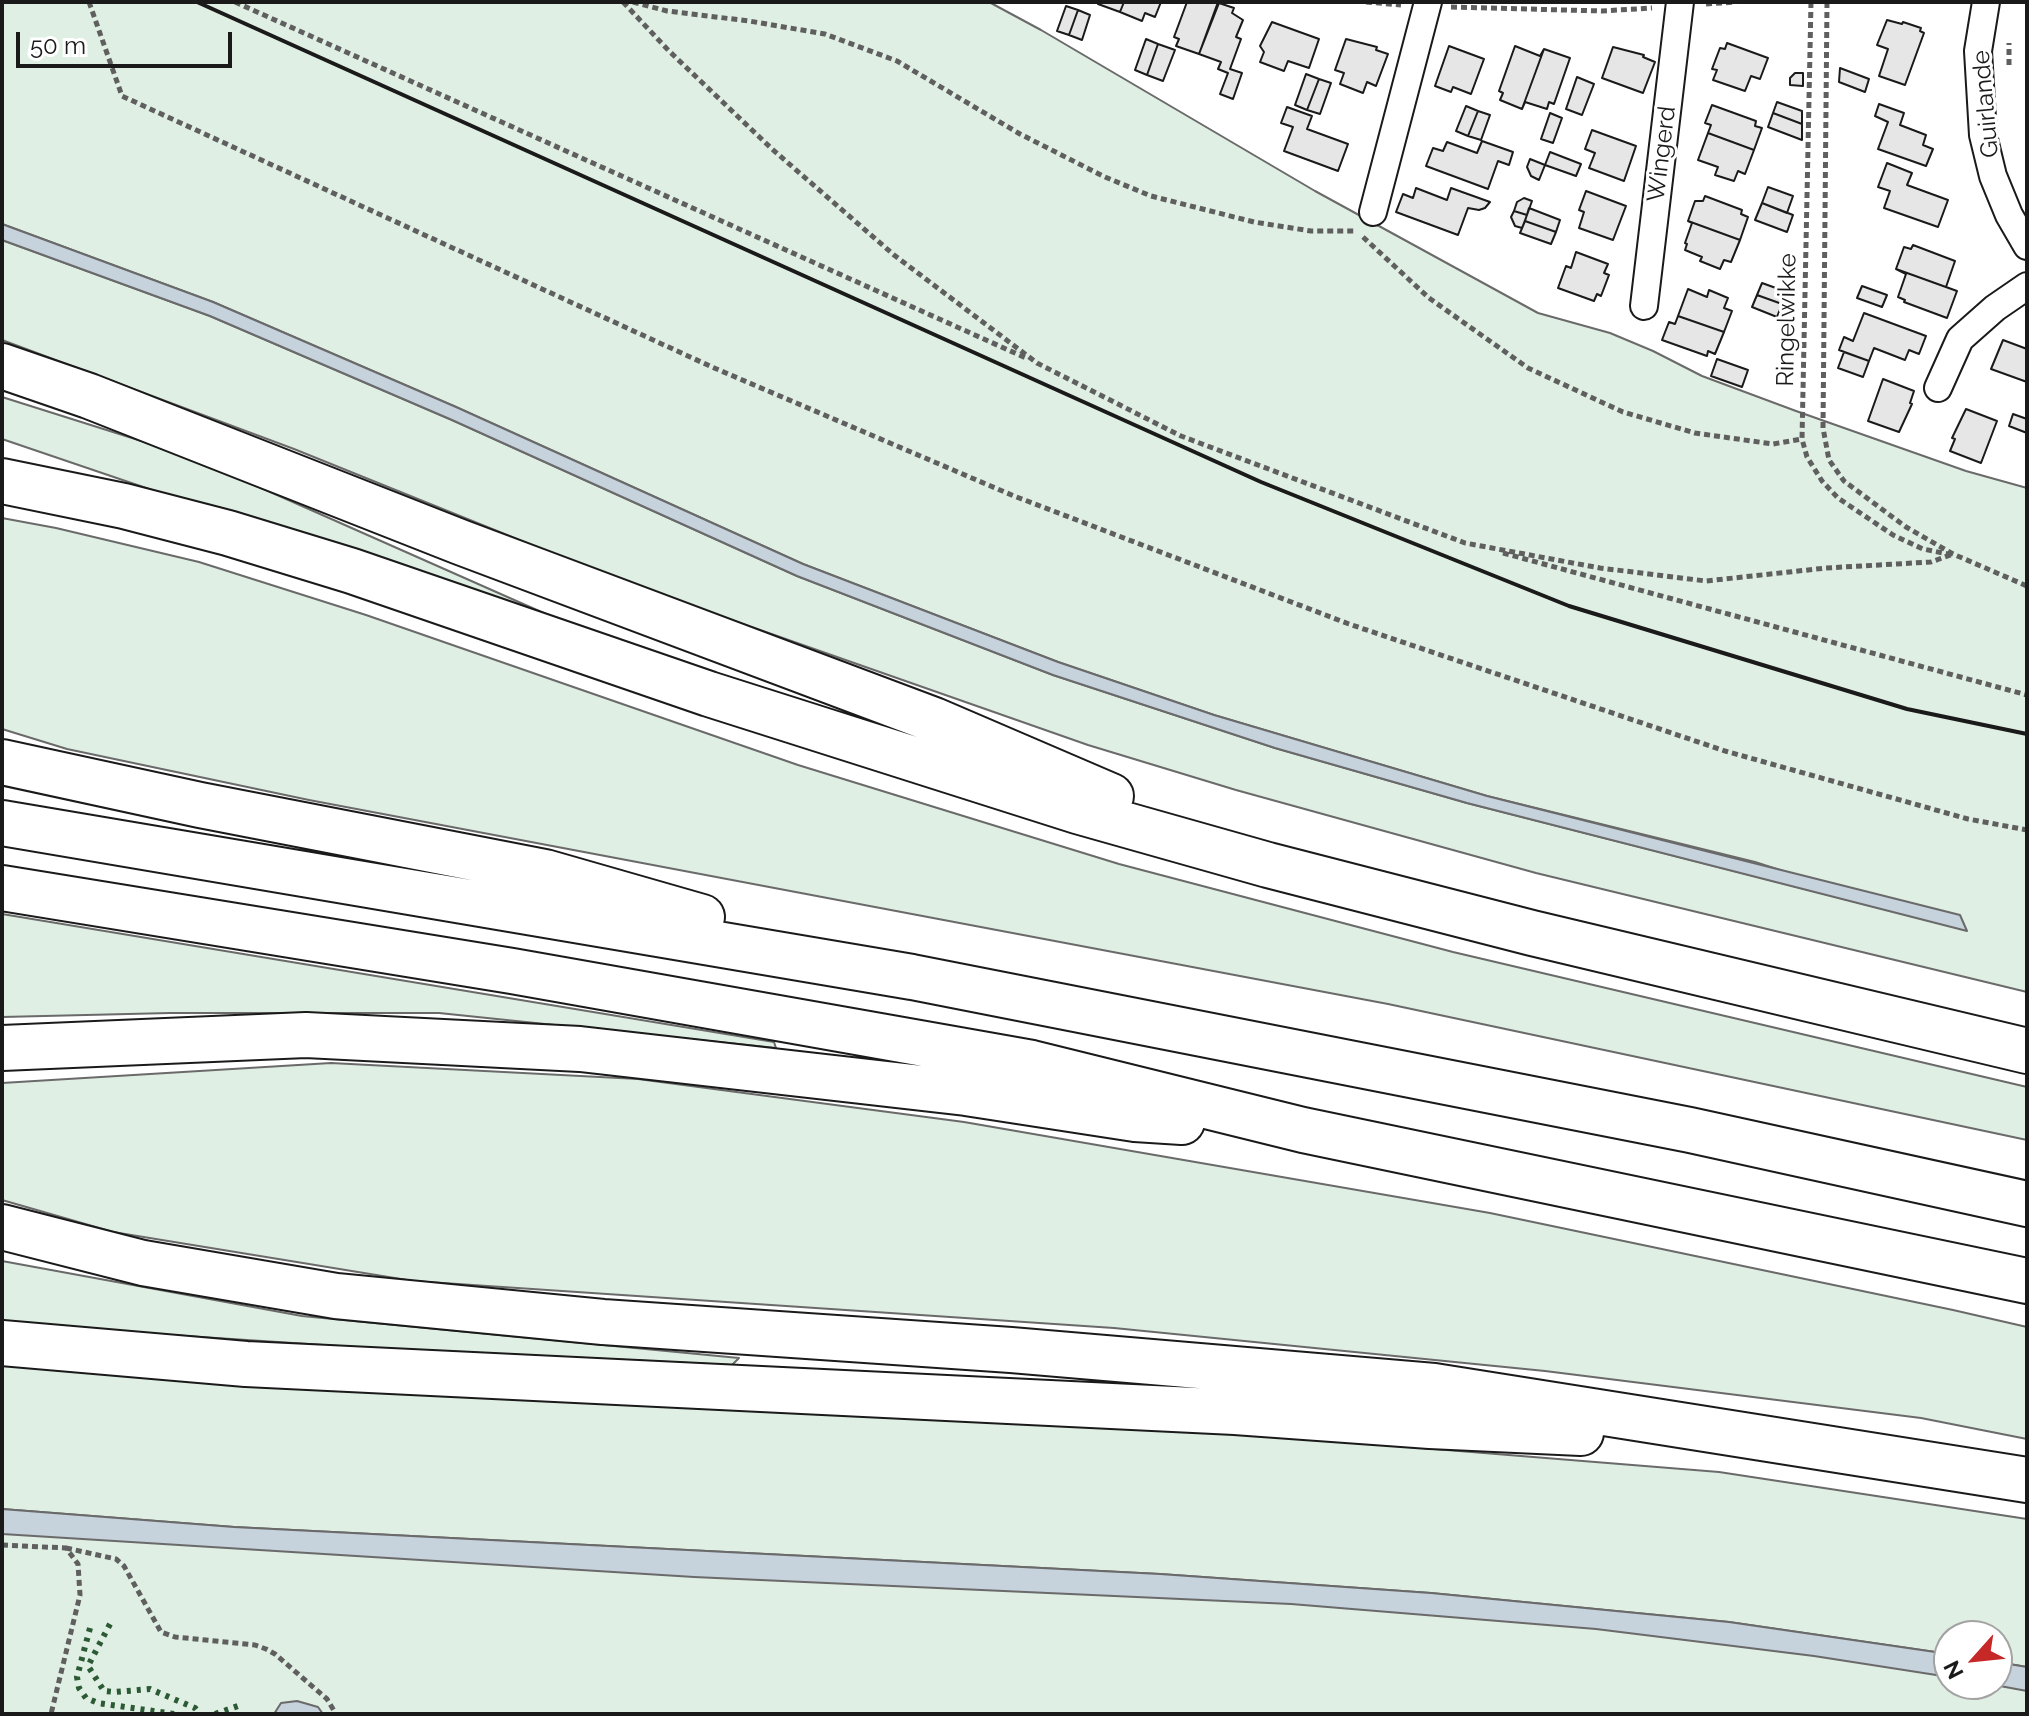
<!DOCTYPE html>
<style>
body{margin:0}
#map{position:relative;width:2029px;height:1716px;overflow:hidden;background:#fff;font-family:Raleway,sans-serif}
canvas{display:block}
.frame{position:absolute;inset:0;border:4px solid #1a1a1a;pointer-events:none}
.north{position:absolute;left:1933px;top:1620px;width:80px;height:80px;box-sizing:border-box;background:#fff;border:2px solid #a3a3a3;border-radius:50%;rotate:243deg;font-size:22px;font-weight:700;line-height:32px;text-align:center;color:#1a1a1a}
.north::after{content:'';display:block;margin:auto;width:28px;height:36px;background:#c62828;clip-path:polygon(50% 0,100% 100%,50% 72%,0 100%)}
.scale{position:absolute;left:16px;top:32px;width:216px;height:36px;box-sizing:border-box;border:4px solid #1a1a1a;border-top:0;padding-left:10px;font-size:24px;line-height:28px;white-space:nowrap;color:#1a1a1a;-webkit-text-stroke:6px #fff;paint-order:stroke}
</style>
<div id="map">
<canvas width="2029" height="1716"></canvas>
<div class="frame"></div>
<div class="north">N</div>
<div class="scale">50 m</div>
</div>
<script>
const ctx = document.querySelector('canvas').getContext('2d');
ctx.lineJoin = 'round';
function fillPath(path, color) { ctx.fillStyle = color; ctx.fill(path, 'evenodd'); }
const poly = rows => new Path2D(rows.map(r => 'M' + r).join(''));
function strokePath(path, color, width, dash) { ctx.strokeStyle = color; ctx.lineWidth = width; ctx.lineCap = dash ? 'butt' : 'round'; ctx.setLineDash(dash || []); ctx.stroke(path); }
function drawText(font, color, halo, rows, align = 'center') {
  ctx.font = font + ' Raleway,sans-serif'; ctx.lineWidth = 6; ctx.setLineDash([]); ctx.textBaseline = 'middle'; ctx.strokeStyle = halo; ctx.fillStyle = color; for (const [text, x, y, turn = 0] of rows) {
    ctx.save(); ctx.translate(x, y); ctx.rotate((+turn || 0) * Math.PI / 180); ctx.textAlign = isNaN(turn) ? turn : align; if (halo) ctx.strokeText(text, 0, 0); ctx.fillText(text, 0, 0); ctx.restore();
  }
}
const green = poly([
 [2,2,989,2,1041,30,1315,191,1538,313,1610,333,1653,351,1702,376,1796,411,1966,471,2027,488,2027,992,1536,873,1236,790,1088,745,626,583,294,449,2,340,2,240,210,316,452,420,797,576,1053,675,1275,748,1467,803,1966,930,1755,862,1487,796,1214,715,1058,662,803,564,456,407,213,302,2,224,2,2],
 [2,397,189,456,573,626,205,508,2,439,2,397],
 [2,518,56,528,199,562,366,615,798,765,1119,864,1453,952,2027,1087,2027,1140,1388,1004,309,800,67,749,2,729,2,518],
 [2,914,774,1042,776,1048,439,1013,170,1013,2,1017,2,914],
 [331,1063,638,1079,964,1122,1490,1213,1953,1310,2027,1327,2027,1439,1921,1418,1545,1371,1114,1328,413,1281,113,1232,2,1200,2,1083,331,1063],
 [2,1261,302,1316,739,1358,732,1365,354,1347,2,1324,2,1261],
 [2,1364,911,1413,1298,1438,1719,1472,2027,1519,2027,1667,1997,1662,1997,1636,1949,1636,1949,1654,1729,1622,1431,1593,1160,1574,234,1527,2,1509,2,1364],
 [2,1520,1315,1594,1949,1667,1949,1684,1997,1684,2027,1680,2027,1714,2,1714,2,1520]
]);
fillPath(green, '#e0efe3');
strokePath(green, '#6a6a6a', 2);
const water = poly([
 [2,224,213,302,456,407,803,564,1058,662,1214,715,1487,796,1960,915,1967,931,1467,803,1275,748,1053,675,797,576,452,420,210,316,2,240,2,224],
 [2,1509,234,1527,1160,1574,1431,1593,1729,1622,1949,1654,1949,1677,1814,1656,1596,1629,1291,1604,694,1577,2,1534,2,1509],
 [1997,1662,2027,1667,2027,1691,1989,1684,1997,1684,1997,1662],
 [297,1701,318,1707,323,1714,274,1714,281,1703,297,1701]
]);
fillPath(water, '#c6d2dc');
strokePath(water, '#6a6a6a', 2);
const building = poly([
 [1099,2,1124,2,1120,12,1098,4,1099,2],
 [1124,2,1161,2,1155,17,1145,13,1142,21,1120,12,1124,2],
 [1187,2,1218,2,1199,54,1176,46,1179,39,1174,37,1187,2],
 [1219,3,1234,8,1232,13,1243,20,1236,37,1241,39,1230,69,1242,73,1233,99,1220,94,1228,73,1218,69,1221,62,1199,54,1219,3],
 [1066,6,1078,10,1069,35,1057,31,1066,6],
 [1078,10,1090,15,1082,40,1069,35,1078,10],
 [1887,20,1902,24,1903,22,1921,28,1920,31,1924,33,1905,85,1879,76,1888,49,1877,45,1887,20],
 [1272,22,1319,39,1309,68,1288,61,1284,71,1260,62,1264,52,1260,46,1272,22],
 [1146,39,1158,44,1147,75,1135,70,1146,39],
 [1346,39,1377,47,1376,50,1388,54,1376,86,1367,82,1363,93,1340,84,1344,73,1335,70,1346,39],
 [1727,43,1768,58,1760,79,1751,76,1745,91,1713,80,1717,70,1712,69,1720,48,1725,49,1727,43],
 [1158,44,1175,50,1163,81,1147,75,1158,44],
 [1449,46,1484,59,1471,94,1453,87,1451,92,1435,86,1449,46],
 [1515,46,1540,56,1544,49,1522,109,1500,100,1503,93,1499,91,1515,46],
 [1613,47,1644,55,1643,57,1655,62,1643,93,1602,78,1613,47],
 [1544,49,1570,58,1554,104,1549,102,1547,109,1525,102,1522,109,1544,49],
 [1840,68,1869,79,1865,92,1839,82,1840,68],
 [1795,73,1803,73,1803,86,1790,85,1790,78,1795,73],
 [1306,74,1319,79,1307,110,1295,105,1306,74],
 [1577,77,1594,84,1582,115,1566,109,1577,77],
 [1319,79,1331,83,1320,114,1307,110,1319,79],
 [1777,102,1802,111,1802,124,1773,113,1777,102],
 [1879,104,1904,113,1900,125,1926,135,1923,145,1933,149,1926,166,1878,149,1888,122,1875,116,1879,104],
 [1712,105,1756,121,1755,126,1762,128,1754,150,1708,133,1711,125,1705,123,1712,105],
 [1466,106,1478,111,1468,136,1456,131,1466,106],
 [1287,107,1312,116,1307,129,1348,144,1338,171,1284,151,1293,127,1281,123,1287,107],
 [1478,111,1490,115,1481,140,1468,136,1478,111],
 [1550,113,1562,118,1553,143,1541,139,1550,113],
 [1773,113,1802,124,1802,140,1768,127,1773,113],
 [1592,130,1636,146,1624,181,1589,168,1595,153,1585,149,1592,130],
 [1708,133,1754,150,1745,174,1738,171,1734,181,1715,175,1718,167,1698,160,1708,133],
 [1482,141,1513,152,1509,165,1498,161,1488,189,1426,166,1433,148,1443,151,1447,142,1477,153,1482,141],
 [1550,152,1581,164,1576,176,1545,165,1550,152],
 [1530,159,1545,165,1539,180,1531,176,1527,167,1530,159],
 [1887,163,1912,173,1907,185,1948,200,1938,227,1884,208,1890,191,1878,187,1887,163],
 [1768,187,1793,196,1787,213,1762,203,1768,187],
 [1416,188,1447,200,1451,188,1490,202,1485,208,1479,210,1468,208,1458,235,1396,212,1403,194,1413,198,1416,188],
 [1586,191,1626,206,1613,240,1579,228,1584,212,1579,210,1586,191],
 [1705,196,1742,210,1741,214,1748,217,1740,240,1688,221,1695,201,1703,201,1705,196],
 [1524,198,1532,201,1527,215,1514,211,1517,202,1524,198],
 [1762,203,1793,215,1787,232,1755,220,1762,203],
 [1529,208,1560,220,1556,232,1525,221,1529,208],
 [1514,211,1527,215,1522,228,1515,226,1511,217,1514,211],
 [1525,221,1556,232,1551,244,1520,233,1525,221],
 [1688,221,1740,240,1731,262,1724,260,1720,269,1700,261,1702,257,1685,250,1687,244,1685,243,1692,223,1688,221],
 [1913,245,1955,261,1946,287,1957,291,1896,269,1904,247,1911,249,1913,245],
 [1576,252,1608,264,1604,273,1609,275,1601,296,1597,294,1594,301,1558,288,1566,266,1571,268,1576,252],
 [1896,269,1957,291,1947,318,1904,302,1905,300,1898,297,1906,274,1896,269],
 [1762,283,1787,292,1782,304,1757,295,1762,283],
 [1862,286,1887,295,1882,307,1857,298,1862,286],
 [1688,289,1707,297,1709,290,1728,298,1724,308,1732,311,1724,332,1678,316,1688,289],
 [1757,295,1782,304,1777,317,1752,307,1757,295],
 [1864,313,1926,336,1919,354,1909,350,1905,360,1874,348,1869,361,1839,350,1844,337,1853,341,1864,313],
 [1678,316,1724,332,1715,354,1708,351,1707,356,1662,340,1669,322,1675,324,1678,316],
 [2003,340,2027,349,2027,382,1991,369,2003,340],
 [1844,352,1869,361,1863,377,1838,368,1844,352],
 [1717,359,1748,370,1742,387,1711,376,1717,359],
 [1883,379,1914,391,1910,403,1912,404,1899,432,1868,421,1883,379],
 [1966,409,1997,421,1981,463,1950,451,1955,439,1952,438,1966,409],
 [2013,414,2027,419,2027,433,2009,426,2013,414]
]);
fillPath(building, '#e6e6e6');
strokePath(building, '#1a1a1a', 2);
const street = poly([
 [1986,2,1978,51,1983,135,1993,176,2009,215,2027,246],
 [1373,212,1428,2],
 [1644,306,1680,2],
 [1938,388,1960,339,1995,308,2027,286]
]);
const highway = poly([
 [2,366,89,396,460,542,934,720,1111,796],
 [2,481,124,506,228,533,352,571,709,694,1077,811,1268,865,1532,933,2027,1051],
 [2,762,200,805,545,872,702,917],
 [2,823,912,977,1690,1130,2027,1204],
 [2,888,512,971,1032,1063,1303,1130,2027,1281],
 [2,1048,306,1035,580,1049,966,1093,1135,1119,1182,1122],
 [2,1227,143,1263,336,1296,603,1322,1011,1350,1434,1386,2027,1480],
 [2,1343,246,1364,1235,1412,1430,1426,1581,1433]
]);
strokePath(street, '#1a1a1a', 30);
strokePath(highway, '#1a1a1a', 48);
strokePath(poly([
 [89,2,122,96,712,367,1014,496,1349,624,1725,751,1968,819,2027,830],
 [235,2,1026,358],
 [623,2,669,51,772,149,894,255,1037,363,1181,436,1465,543,1600,568,1706,581,1826,568,1931,562,1953,554],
 [633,2,667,11,749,21,825,34,897,61,1020,134,1105,177,1151,196,1254,222,1311,231,1356,231],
 [1366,2,1401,5],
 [1811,2,1802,439,1807,457,1822,481,1838,498,1893,535,1923,549,1948,554],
 [1827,2,1823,428,1829,460,1844,481,1906,527,1953,554,2027,586],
 [1706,4,1736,2],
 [1451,7,1602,11,1652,8],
 [2009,65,2009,43],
 [1363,237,1429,298,1528,368,1623,412,1695,433,1773,444,1802,439],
 [1503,553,2027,695],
 [2,1545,66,1548,78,1564,80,1595,51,1714],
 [66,1548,116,1559,124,1566,161,1632,175,1637,255,1645,266,1649,275,1654,327,1699,336,1714]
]), '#5f5f5f', 5, [6, 4]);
strokePath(street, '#fff', 26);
strokePath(highway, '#fff', 44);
strokePath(poly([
 [110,1624,88,1666,104,1691,115,1692,150,1689,195,1708,200,1714],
 [90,1628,77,1677,79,1688,86,1698,98,1703,174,1714],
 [215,1714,241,1705]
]), '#2b5a34', 6, [4, 6]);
strokePath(poly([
 [197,2,1261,482,1569,606,1907,709,2027,734]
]), '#1a1a1a', 4);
drawText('24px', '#1a1a1a', '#fff', [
 ["Guirlande",1986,104,-95],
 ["Wingerd",1662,154,-83],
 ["Ringelwikke",1787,320,-89]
]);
</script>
